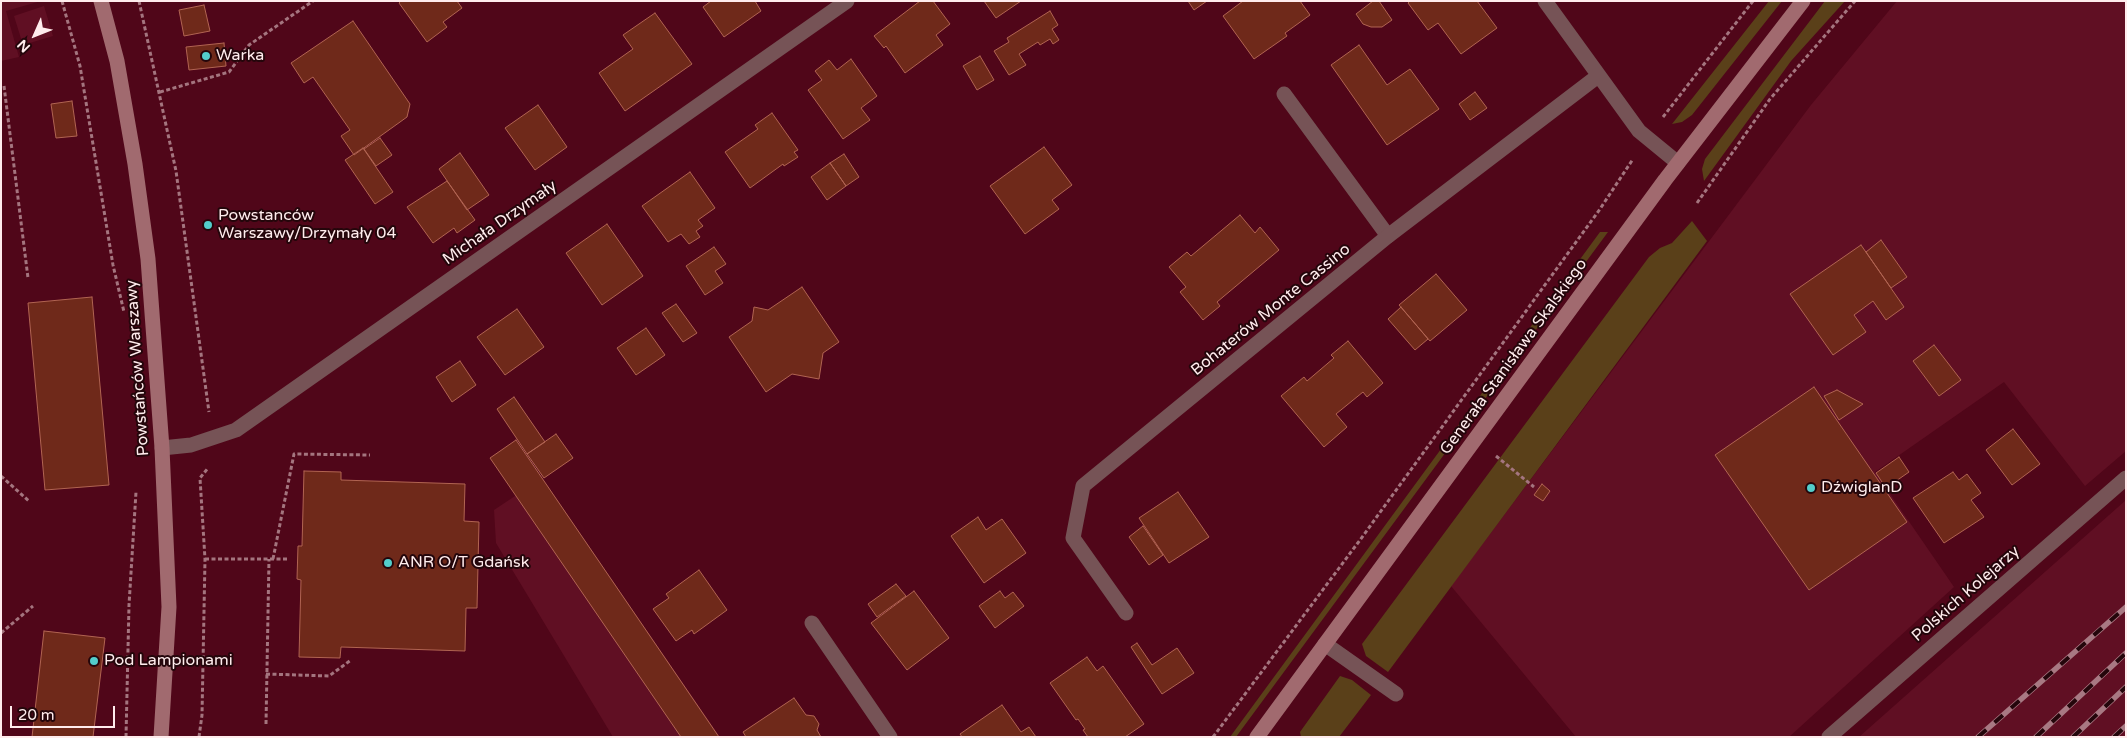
<!DOCTYPE html>
<meta charset="utf-8">
<style>
body{margin:0}
#map{position:relative;width:2127px;height:738px;overflow:hidden;background:#500619;font-family:"Varela Round",sans-serif}
canvas{display:block}
.frame{position:absolute;inset:0;border:2px solid #ffeced;pointer-events:none}
.north{position:absolute;left:10px;top:10px;width:50px;height:50px;-webkit-text-stroke:4px #24060b;paint-order:stroke;rotate:226deg;font-size:14px;font-weight:700;line-height:20px;text-align:center;color:#ffeced}
.north::after{content:'';display:block;margin:auto;width:18px;height:22px;background:#ffeced;clip-path:polygon(50% 0,100% 100%,50% 72%,0 100%)}
.scale{position:absolute;left:10px;top:706px;width:105px;height:22px;box-sizing:border-box;border:2px solid #ffeced;border-top:0;padding-left:6px;font-size:15px;line-height:18px;white-space:nowrap;color:#ffeced;-webkit-text-stroke:4px #24060b;paint-order:stroke}
</style>
<div id="map">
<canvas width="2127" height="738"></canvas>
<div class="frame"></div>
<div class="north">N</div>
<div class="scale">20 m</div>
</div>
<script>
const ctx = document.querySelector('canvas').getContext('2d');
ctx.lineJoin = 'round';
function fillPath(path, color) { ctx.fillStyle = color; ctx.fill(path, 'evenodd'); }
const poly = rows => new Path2D(rows.map(r => 'M' + r).join(''));
function strokePath(path, color, width, dash) { ctx.strokeStyle = color; ctx.lineWidth = width; ctx.lineCap = dash ? 'butt' : 'round'; ctx.setLineDash(dash || []); ctx.stroke(path); }
function drawText(font, color, halo, rows, align = 'center') {
  ctx.font = font + ' "Varela Round",sans-serif'; ctx.lineWidth = 4; ctx.setLineDash([]); ctx.textBaseline = 'middle'; ctx.strokeStyle = halo; ctx.fillStyle = color; for (const [text, x, y, turn = 0] of rows) {
    ctx.save(); ctx.translate(x, y); ctx.rotate((+turn || 0) * Math.PI / 180); ctx.textAlign = isNaN(turn) ? turn : align; if (halo) ctx.strokeText(text, 0, 0); ctx.fillText(text, 0, 0); ctx.restore();
  }
}
fillPath(poly([
 [1,1,41,1,6,11,19,57,1,61],
 [1897,1,2126,1,2126,451,2085,486,2004,382,1875,472,1954,587,1789,737,1576,737,1451,586,1811,105],
 [44,6,53,36,23,45,14,16],
 [542,478,720,737,613,737,496,543,494,510],
 [2126,500,2126,737,1859,737]
]), '#600f23');
fillPath(poly([
 [1769,1,1782,1,1692,115,1682,122,1672,124],
 [1825,1,1845,1,1791,61,1704,181,1702,169,1705,159],
 [1692,221,1707,241,1388,672,1366,656,1362,644,1649,257,1660,248,1672,243],
 [1600,232,1608,232,1236,737,1230,737],
 [1340,676,1352,680,1371,695,1339,737,1301,737,1300,732]
]), '#5a4019');
const building = poly([
 [401,1,457,1,462,8,443,22,447,27,427,42,399,3,401,1],
 [711,1,755,1,761,11,724,37,703,7,711,1],
 [920,1,933,1,950,24,936,35,943,45,905,73,886,46,884,48,874,36,920,1],
 [984,1,1021,1,996,18,984,1],
 [1188,1,1207,1,1194,10,1188,1],
 [1243,1,1300,1,1310,15,1285,33,1287,36,1254,59,1223,16,1243,1],
 [1373,1,1379,1,1392,20,1382,27,1371,27,1363,24,1356,14,1373,1],
 [1410,1,1477,1,1497,28,1461,54,1438,23,1428,30,1408,3,1410,1],
 [204,5,210,31,184,36,179,10,204,5],
 [1050,11,1058,25,1052,29,1059,40,1053,44,1050,39,1040,45,1038,42,1019,54,1026,65,1009,75,994,51,1009,42,1007,38,1050,11],
 [655,13,692,64,625,111,599,73,633,49,623,35,655,13],
 [353,21,410,104,407,117,354,155,341,136,350,130,313,77,304,83,291,63,353,21],
 [224,43,226,66,189,70,186,47,224,43],
 [1359,45,1387,85,1410,69,1439,109,1387,145,1331,65,1359,45],
 [980,56,994,80,977,90,963,66,980,56],
 [851,59,877,96,861,108,870,120,843,139,808,90,822,80,815,71,829,60,837,70,851,59],
 [1475,92,1487,108,1470,120,1459,104,1475,92],
 [72,101,77,136,56,138,51,104,72,101],
 [538,105,567,147,535,170,505,128,538,105],
 [772,113,798,150,794,152,798,157,784,166,783,164,750,188,725,152,758,129,755,125,772,113],
 [380,138,392,155,376,166,364,149,380,138],
 [1044,147,1072,185,1052,200,1059,209,1025,234,990,186,1044,147],
 [363,148,393,192,375,204,345,160,363,148],
 [460,153,489,195,467,210,439,169,460,153],
 [844,154,859,177,846,186,830,163,844,154],
 [830,163,846,186,827,200,811,177,830,163],
 [690,172,715,208,698,220,703,226,696,231,700,237,689,244,681,234,668,242,642,206,690,172],
 [447,181,475,220,457,233,454,228,433,243,407,207,447,181],
 [1240,215,1255,233,1260,227,1279,250,1217,302,1220,306,1203,320,1180,292,1186,287,1169,267,1187,252,1191,256,1240,215],
 [607,224,643,276,602,305,566,253,607,224],
 [1881,240,1907,277,1891,288,1866,252,1881,240],
 [1861,245,1904,307,1886,320,1873,301,1854,315,1866,332,1833,355,1790,294,1861,245],
 [714,247,726,264,715,271,723,283,705,295,686,266,714,247],
 [1436,274,1467,310,1430,341,1399,305,1436,274],
 [802,287,839,342,823,353,819,379,792,374,766,392,729,337,752,321,754,307,768,310,802,287],
 [92,297,109,485,45,490,28,303,92,297],
 [676,304,697,333,683,342,662,313,676,304],
 [1401,307,1428,339,1415,350,1388,319,1401,307],
 [517,309,544,347,505,375,477,337,517,309],
 [646,328,665,355,636,375,617,348,646,328],
 [1348,341,1383,383,1367,397,1363,392,1336,414,1347,427,1324,447,1281,396,1304,377,1307,381,1334,358,1331,355,1348,341],
 [1934,345,1961,380,1939,396,1913,361,1934,345],
 [460,361,476,385,452,402,436,377,460,361],
 [1814,387,1907,522,1809,590,1715,455,1814,387],
 [1837,390,1863,404,1839,420,1824,396,1837,390],
 [514,397,545,442,527,454,497,409,514,397],
 [2013,429,2040,464,2012,485,1986,450,2013,429],
 [556,434,573,458,544,478,527,454,556,434],
 [516,440,719,737,681,737,490,458,516,440],
 [1899,457,1909,472,1886,488,1876,473,1899,457],
 [304,471,341,472,341,480,465,484,464,521,479,522,477,608,466,608,465,651,341,647,340,658,299,657,301,580,297,579,298,546,302,546,304,471],
 [1953,472,1959,480,1967,474,1981,493,1971,500,1984,517,1944,543,1913,498,1953,472],
 [1542,484,1550,491,1543,501,1534,495,1542,484],
 [1178,492,1209,537,1169,563,1139,518,1178,492],
 [978,517,986,530,1002,519,1026,553,984,583,951,536,978,517],
 [1143,526,1163,555,1149,565,1129,537,1143,526],
 [699,570,727,610,694,634,692,630,676,641,653,609,669,598,666,594,699,570],
 [896,584,906,596,877,617,868,604,896,584],
 [914,591,949,638,907,670,871,623,914,591],
 [1000,591,1005,598,1013,592,1024,606,995,628,979,606,1000,591],
 [44,631,105,638,93,737,32,737,44,631],
 [1137,643,1152,665,1177,648,1194,673,1162,694,1131,647,1137,643],
 [1087,657,1097,671,1103,666,1144,724,1125,737,1088,737,1083,730,1085,729,1078,719,1076,720,1050,683,1087,657],
 [794,698,806,715,814,716,819,724,817,730,821,737,746,737,743,732,794,698],
 [1002,705,1021,732,1029,727,1036,737,962,737,960,734,1002,705]
]);
fillPath(building, '#6f291a');
strokePath(building, '#b16452', 1);
strokePath(poly([
 [62,1,80,66,113,265,124,312],
 [139,1,176,171,209,412],
 [4,86,28,278],
 [160,92,229,72,249,45,313,1],
 [1663,117,1753,1],
 [1697,203,1770,99,1855,1],
 [1496,456,1534,487],
 [1,476,30,502],
 [205,559,287,559],
 [273,559,294,454,370,455],
 [1,633,33,606],
 [266,674,329,676,351,660],
 [266,724,269,559],
 [126,737,129,605,136,492],
 [199,737,202,715,205,559,200,478,208,468],
 [1213,737,1360,540,1600,209,1633,159]
]), '#a4757f', 3, [4, 2.5]);
strokePath(poly([
 [1284,94,1388,236],
 [812,623,890,737],
 [1325,644,1396,694]
]), '#765356', 15);
strokePath(poly([
 [1545,1,1639,131,1678,163],
 [162,448,191,445,236,430,847,1],
 [1126,613,1073,538,1083,486,1388,236,1598,76],
 [1829,737,2126,478]
]), '#765356', 15);
strokePath(poly([
 [101,1,117,61,135,164,148,259,162,448,169,607,161,737],
 [1257,737,1665,180,1803,1]
]), '#a16a6f', 15);
const rail = poly([
 [1978,737,2126,607],
 [2036,737,2126,653],
 [2073,737,2126,687],
 [2114,737,2126,726]
]);
strokePath(rail, '#a87983', 5.5);
strokePath(rail, '#24060b', 4, [11]);
for (const [x, y, r, color] of [
 [206,56,5,"#53cdcb"],
 [208,225,5,"#53cdcb"],
 [1811,488,5,"#53cdcb"],
 [388,563,5,"#53cdcb"],
 [94,661,5,"#53cdcb"]
]) { const dot = new Path2D(); dot.arc(x, y, r, 0, 2 * Math.PI); ctx.fillStyle = color; ctx.fill(dot); strokePath(dot, '#24060b', 2); }
drawText('16px', '#ffeced', '#24060b', [
 ["Warka",216,56],
 ["Powstanców",218,216],
 ["Warszawy/Drzymały 04",218,234],
 ["DźwiglanD",1821,488],
 ["ANR O/T Gdańsk",398,563],
 ["Pod Lampionami",104,661]
], 'left');
drawText('16px', '#ffeced', '#24060b', [
 ["Michała Drzymały",500,223,-35],
 ["Bohaterów Monte Cassino",1271,310,-39],
 ["Generała Stanisława Skalskiego",1514,357,-54],
 ["Powstańców Warszawy",138,368,-94],
 ["Polskich Kolejarzy",1966,594,-41]
]);
</script>
